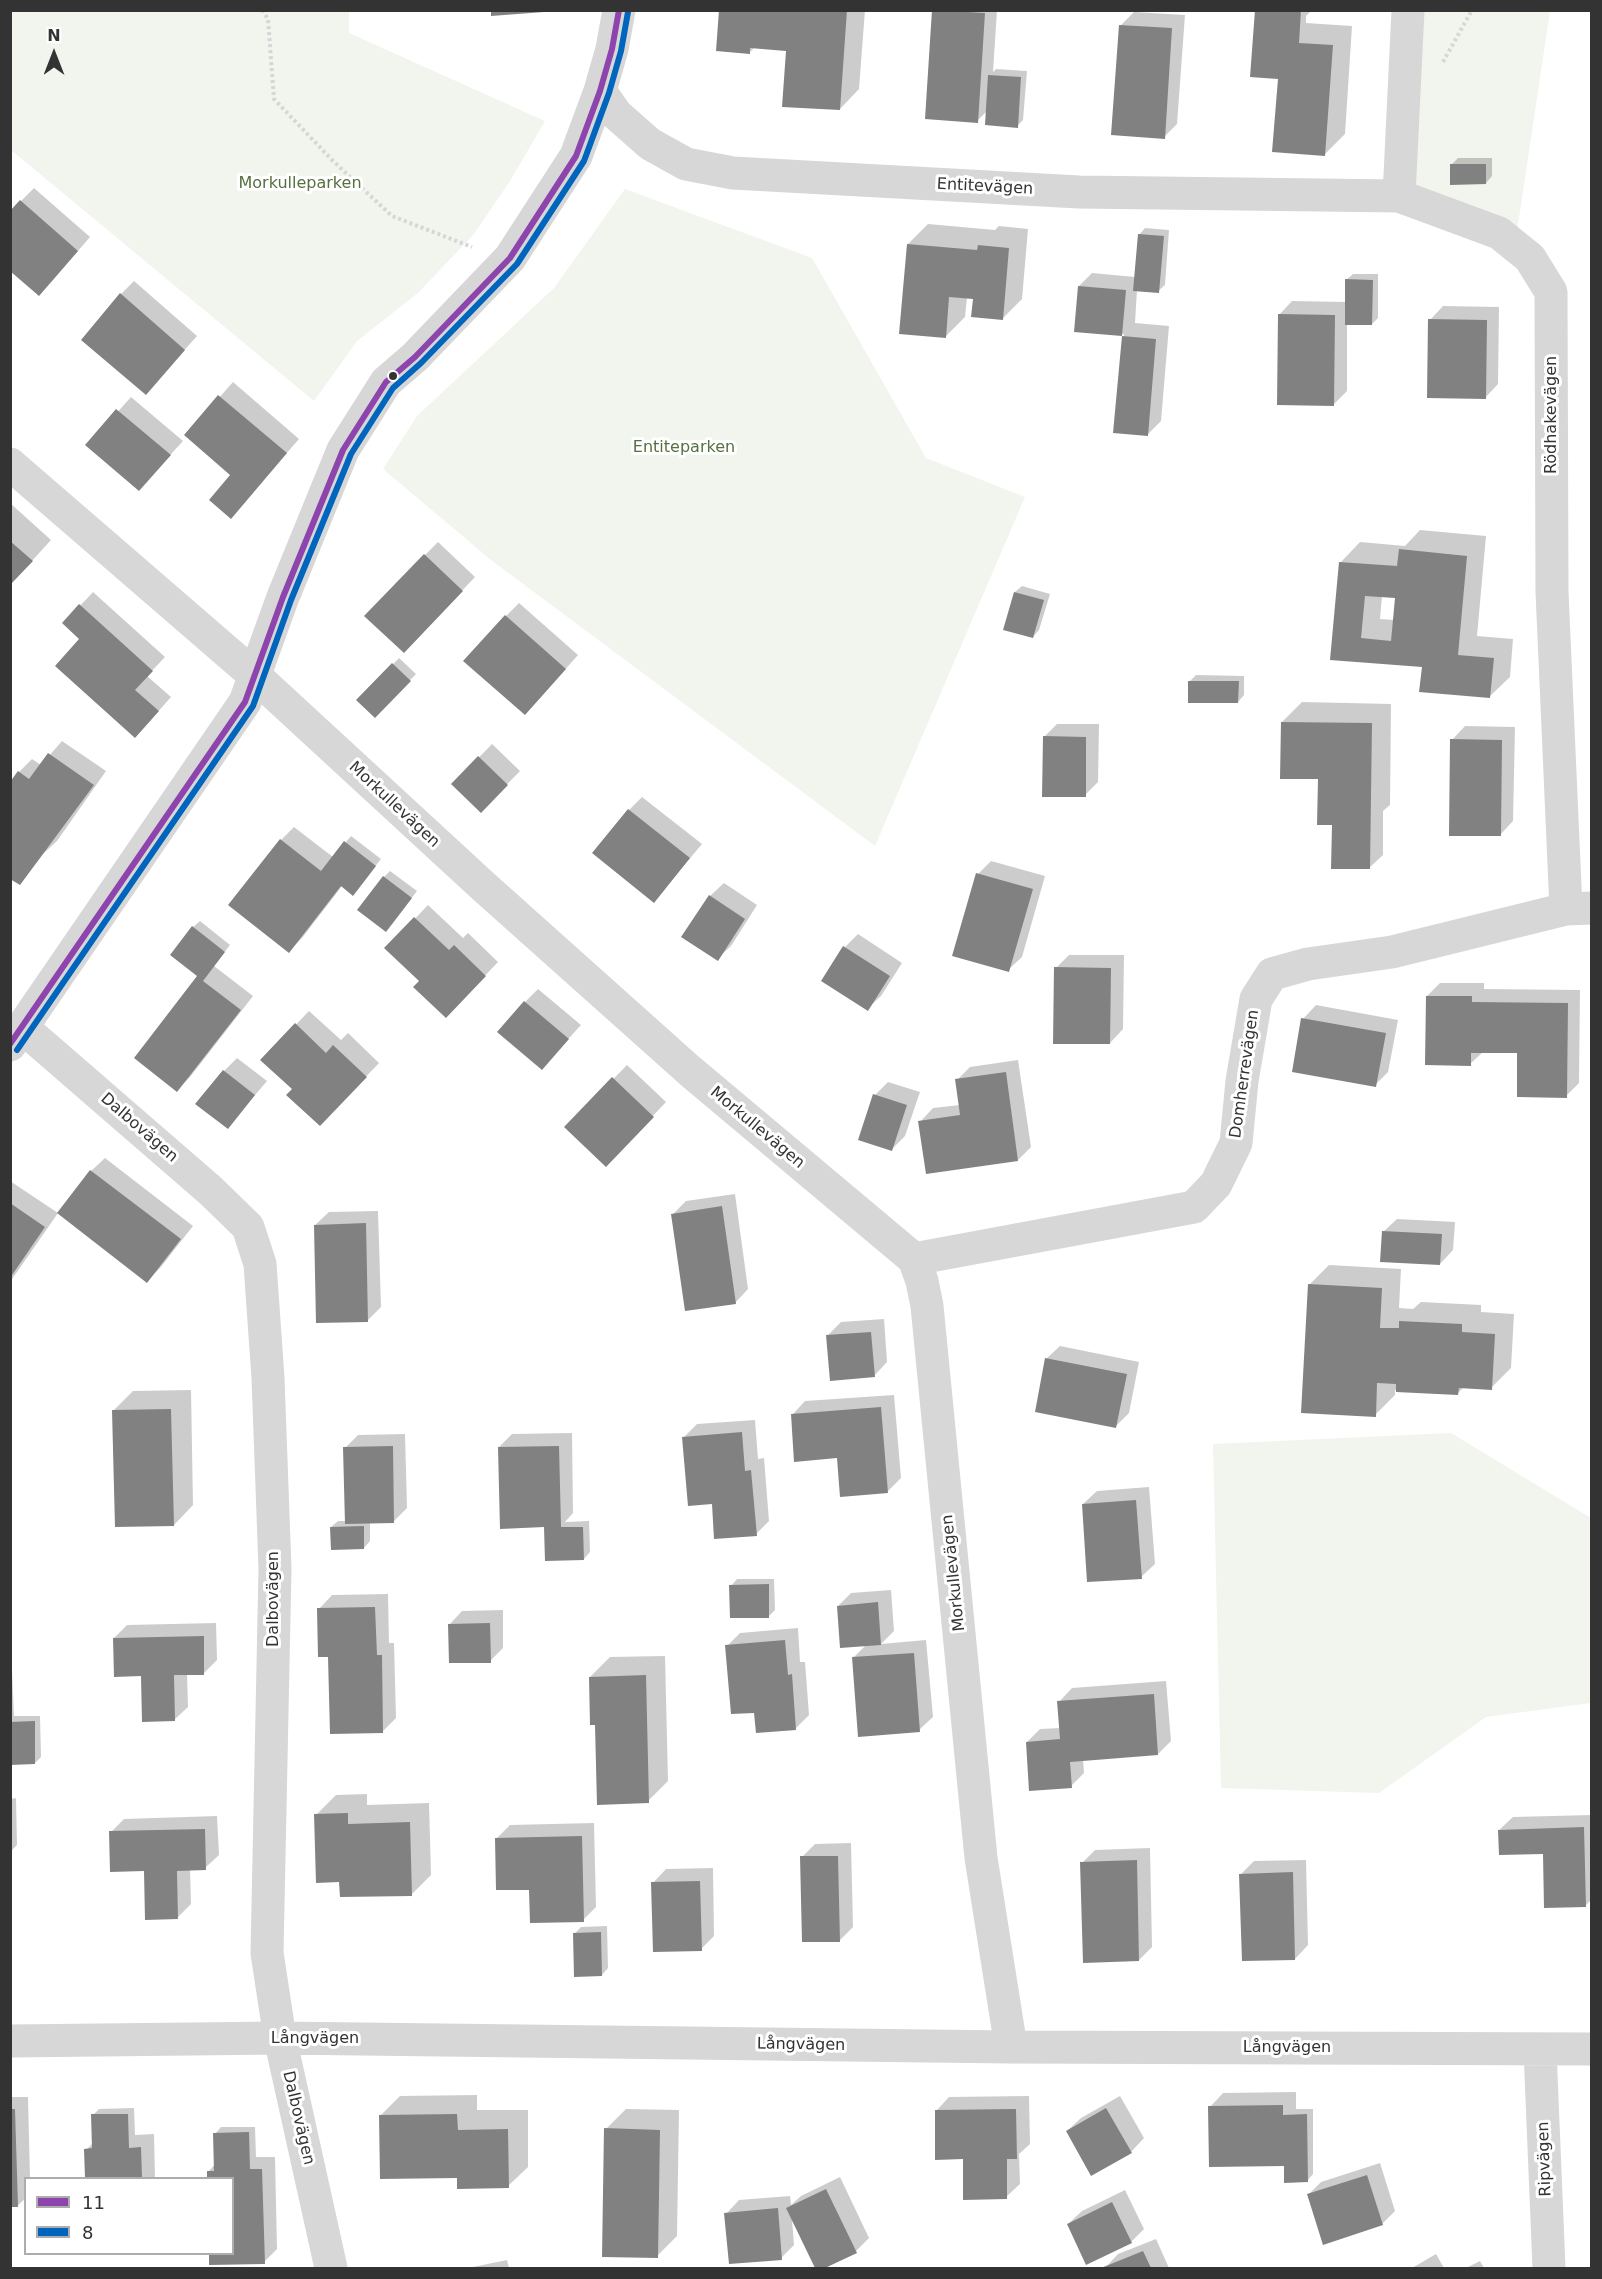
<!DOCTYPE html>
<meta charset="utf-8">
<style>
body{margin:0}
#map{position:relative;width:1602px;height:2279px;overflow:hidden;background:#fff;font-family:"DejaVu Sans",sans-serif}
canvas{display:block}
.frame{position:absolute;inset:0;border:12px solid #333;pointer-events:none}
.legend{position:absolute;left:24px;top:2177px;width:210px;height:78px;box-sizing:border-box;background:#fff;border:2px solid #adadad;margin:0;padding:8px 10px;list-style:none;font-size:18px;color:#333}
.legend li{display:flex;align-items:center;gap:12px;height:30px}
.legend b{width:30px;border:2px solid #adadad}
.north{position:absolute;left:24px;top:24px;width:60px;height:60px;-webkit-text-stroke:4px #fff;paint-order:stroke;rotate:0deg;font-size:16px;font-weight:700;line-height:24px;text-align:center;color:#333}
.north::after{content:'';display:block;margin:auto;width:21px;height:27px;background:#333;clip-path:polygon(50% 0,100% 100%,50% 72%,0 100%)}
</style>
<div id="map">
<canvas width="1602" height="2279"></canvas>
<div class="frame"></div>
<ul class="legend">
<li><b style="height:8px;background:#8e44ad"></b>11</li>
<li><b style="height:8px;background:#0065bd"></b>8</li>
</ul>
<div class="north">N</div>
</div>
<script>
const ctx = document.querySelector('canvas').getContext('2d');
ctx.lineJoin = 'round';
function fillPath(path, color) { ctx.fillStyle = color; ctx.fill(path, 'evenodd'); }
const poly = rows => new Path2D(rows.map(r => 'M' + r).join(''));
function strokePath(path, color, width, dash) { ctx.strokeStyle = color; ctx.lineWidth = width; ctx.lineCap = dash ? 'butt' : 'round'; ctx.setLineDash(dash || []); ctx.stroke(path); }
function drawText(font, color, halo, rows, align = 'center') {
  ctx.font = font + ' "DejaVu Sans",sans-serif'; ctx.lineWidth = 6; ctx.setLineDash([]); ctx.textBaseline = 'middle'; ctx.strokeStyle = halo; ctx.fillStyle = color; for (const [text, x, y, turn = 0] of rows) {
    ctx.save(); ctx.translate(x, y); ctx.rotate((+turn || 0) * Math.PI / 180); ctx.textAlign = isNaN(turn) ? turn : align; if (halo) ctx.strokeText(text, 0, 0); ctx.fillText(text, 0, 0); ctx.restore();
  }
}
fillPath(poly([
 [10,11,349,11,349,33,545,121,510,181,474,234,418,293,357,341,314,401,11,150],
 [1408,11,1550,11,1515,245,1399,196],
 [625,189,812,258,926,458,1025,497,875,846,491,560,383,469,417,416,554,288],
 [1451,1433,1591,1518,1591,1703,1486,1717,1379,1793,1221,1788,1213,1444]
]), '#f1f5ed');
fillPath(poly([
 [720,10,865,10,859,89,840,109,787,49,755,47,749,53],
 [934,10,997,10,993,72,996,69,1027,71,1023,120,1017,126,987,111,977,121],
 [1256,10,1312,10,1306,16,1306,23,1352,26,1345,134,1325,154,1279,78],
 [1134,12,1185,15,1177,124,1164,137,1121,25],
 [1458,158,1492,158,1492,176,1486,183,1451,165],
 [34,188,90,237,52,281,21,201],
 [928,224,995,230,999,226,1028,229,1022,299,1002,319,975,297,967,297,965,317,945,337,908,244],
 [1145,228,1169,230,1165,285,1158,291,1137,290,1135,323,1169,326,1161,421,1147,435,1115,432,1124,334,1075,330,1079,286,1092,273,1135,277,1139,235],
 [1353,274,1378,274,1378,318,1372,324,1347,323,1347,391,1333,405,1279,315,1292,301,1346,302,1346,280],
 [134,281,197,336,146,393,121,294],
 [1443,306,1499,307,1498,384,1485,398,1430,320],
 [233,382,299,439,231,517,232,474,186,435],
 [131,397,183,441,152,475,88,445],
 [10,503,51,540,10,585],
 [1420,530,1486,536,1477,636,1513,639,1510,677,1490,696,1423,666,1332,659,1341,562,1360,542,1405,546],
 [1382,596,1397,597,1394,620,1380,619],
 [438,542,475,577,417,638,425,555],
 [1022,586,1050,594,1039,630,1033,637,1015,592],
 [93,592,165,657,147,676,171,697,148,723,81,639,64,623],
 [519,603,578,655,538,700,506,616],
 [399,658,416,674,375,716,358,700],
 [1196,675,1244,676,1244,695,1238,702,1190,681],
 [1302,702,1391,704,1390,805,1383,811,1383,855,1369,868,1333,824,1319,777,1282,722],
 [1057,724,1099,724,1098,782,1085,795,1044,737],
 [1465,726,1515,727,1513,821,1500,835,1452,740],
 [62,741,106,771,57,841,43,854,20,884,19,772,32,759,41,765],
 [492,744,520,771,481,811,453,784],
 [642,797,702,844,654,901,595,853,629,810],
 [294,827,333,857,351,836,381,859,353,894,342,886,302,938,289,951,281,840],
 [991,861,1045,876,1022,957,1008,970,978,874],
 [390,871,417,891,392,924,384,877],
 [724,883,757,905,731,946,717,959,710,896],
 [428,905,463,938,468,933,498,962,459,1003,421,981,387,948],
 [200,921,230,945,214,966,253,996,190,1077,177,1090,199,976,193,927],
 [858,934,902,963,881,996,867,1009,845,947],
 [1069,955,1124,955,1123,1029,1110,1043,1056,968],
 [1440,983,1484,983,1484,989,1580,990,1579,1083,1566,1096,1519,1052,1483,1052,1470,1064,1427,996],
 [538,989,581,1025,542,1068,525,1002],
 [1316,1005,1398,1020,1388,1072,1375,1085,1303,1019],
 [309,1011,341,1040,348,1033,379,1063,333,1111,294,1089,262,1060],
 [237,1058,267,1081,228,1127,224,1071],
 [1018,1060,1031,1147,1018,1160,920,1122,933,1108,960,1105,957,1080,970,1067],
 [627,1065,666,1102,619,1152,566,1127],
 [888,1082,920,1092,905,1136,892,1149,875,1095],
 [105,1158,193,1226,160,1268,147,1281,59,1212,91,1171],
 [10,1181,58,1213,10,1282],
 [735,1194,748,1289,735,1303,673,1214,686,1201],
 [378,1211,381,1307,368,1320,315,1225,329,1212],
 [1397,1219,1455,1222,1453,1250,1440,1264,1383,1232],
 [1329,1265,1401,1269,1399,1308,1413,1309,1421,1302,1481,1305,1481,1312,1514,1314,1511,1368,1491,1388,1464,1387,1458,1393,1395,1390,1395,1395,1375,1415,1309,1285],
 [884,1319,887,1362,874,1376,828,1335,841,1322],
 [1060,1346,1139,1362,1129,1413,1116,1426,1046,1359],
 [191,1390,193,1505,174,1525,113,1411,133,1391],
 [894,1395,901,1478,888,1491,838,1457,792,1415,805,1401],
 [755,1420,758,1459,764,1458,769,1521,756,1534,713,1503,684,1437,697,1424],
 [572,1433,573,1513,565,1522,589,1521,590,1552,584,1559,545,1526,499,1447,512,1434],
 [405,1434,407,1508,394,1521,370,1522,370,1541,364,1548,331,1527,338,1521,347,1521,345,1448,358,1435],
 [1149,1487,1155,1564,1141,1577,1083,1504,1097,1491],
 [737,1579,774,1579,775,1610,769,1616,731,1586],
 [891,1590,894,1631,881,1644,926,1640,933,1717,919,1730,853,1658,866,1645,838,1606,851,1593],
 [388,1594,389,1643,394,1643,396,1718,383,1731,319,1609,332,1595],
 [503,1610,503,1648,490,1661,449,1625,462,1611],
 [216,1623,217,1660,204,1673,187,1674,188,1707,174,1720,114,1638,127,1625],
 [10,1625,14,1716,40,1716,41,1757,35,1763,10,1763],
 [798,1628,800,1662,805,1662,809,1715,796,1728,755,1712,727,1646,740,1633],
 [665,1656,668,1781,648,1801,596,1724,590,1677,610,1657],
 [1166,1681,1171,1741,1158,1754,1083,1759,1084,1773,1071,1786,1027,1742,1040,1729,1061,1728,1059,1702,1072,1688],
 [367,1794,367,1805,429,1803,431,1875,411,1895,341,1881,316,1815,336,1795],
 [16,1798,17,1845,10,1852,10,1799],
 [1592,1815,1592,1899,1585,1906,1544,1852,1499,1830,1513,1817],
 [217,1816,219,1855,205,1868,190,1869,191,1904,178,1917,145,1870,111,1832,124,1819],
 [594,1823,596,1907,583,1920,531,1888,497,1838,510,1825],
 [851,1843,853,1927,840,1940,802,1857,815,1844],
 [1150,1848,1152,1947,1139,1960,1082,1863,1095,1850],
 [1306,1860,1308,1945,1295,1959,1241,1874,1254,1861],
 [713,1868,714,1936,701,1949,653,1883,666,1869],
 [607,1926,608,1968,602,1975,575,1933,581,1927],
 [1296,2092,1296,2109,1313,2109,1313,2174,1307,2181,1286,2162,1210,2107,1223,2093],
 [477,2095,477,2110,528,2110,528,2167,508,2186,458,2177,380,2116,400,2096],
 [1029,2096,1030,2144,1019,2154,1020,2184,1006,2197,964,2158,936,2111,949,2097],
 [1120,2096,1144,2138,1131,2152,1067,2131,1081,2118],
 [10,2097,28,2097,30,2178,26,2178,26,2198,17,2206,10,2206],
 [134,2108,135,2135,154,2134,155,2178,87,2178,86,2150,94,2142,93,2115,99,2109],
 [626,2109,679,2110,677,2236,657,2256,606,2129],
 [221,2127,255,2127,256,2157,275,2157,277,2249,264,2262,211,2263,211,2254,232,2254,232,2178,209,2178,209,2171,215,2164,215,2134],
 [1380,2163,1395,2211,1382,2224,1308,2195,1321,2182],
 [840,2177,869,2238,856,2251,821,2268,816,2268,792,2219,794,2245,781,2258,726,2214,739,2200,790,2196,791,2205,801,2196],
 [1125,2190,1144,2229,1131,2242,1068,2224,1082,2211],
 [1156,2239,1169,2268,1105,2268,1118,2254],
 [1436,2254,1444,2268,1412,2268],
 [507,2260,509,2268,468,2268],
 [1480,2261,1484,2268,1466,2268]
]), '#0003');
fillPath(poly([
 [491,10,544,10,544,12,491,16],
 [719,10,847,10,840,110,782,107,786,51,750,48,750,54,716,51],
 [932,10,985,13,978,123,925,119],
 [1255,10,1301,10,1299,43,1333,45,1325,156,1272,152,1278,79,1250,77],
 [1119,25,1172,28,1165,139,1111,135],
 [988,75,1021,77,1018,128,985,125],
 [1450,164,1486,164,1486,184,1450,185],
 [20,200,78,251,39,296,10,271,10,211],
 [1138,234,1164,236,1159,293,1133,291],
 [907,244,977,250,978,245,1009,248,1003,320,971,317,973,299,949,297,946,338,899,334],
 [1345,279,1373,280,1372,325,1345,325],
 [1078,286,1126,290,1122,336,1074,332],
 [120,293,185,350,146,395,81,340],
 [1278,314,1335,315,1334,406,1277,405],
 [1428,319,1487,320,1486,399,1427,398],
 [1122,336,1156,339,1148,436,1113,433],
 [218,395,287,453,231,519,209,500,230,475,184,435],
 [116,409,171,455,139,491,85,445],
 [10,541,33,561,10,585],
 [1399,549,1467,556,1458,655,1494,658,1490,698,1419,692,1422,667,1330,660,1339,562,1397,566],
 [1365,596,1395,598,1391,641,1361,638],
 [424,554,463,591,404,653,364,616],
 [1014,592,1044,600,1033,638,1003,630],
 [79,604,153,671,135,690,159,711,135,738,55,666,79,639,62,623],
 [505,615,566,669,525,715,463,661],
 [392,663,411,681,375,718,356,700],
 [1188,681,1239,681,1238,703,1188,703],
 [1281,722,1372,723,1370,869,1331,869,1332,825,1317,825,1318,779,1280,779],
 [1043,736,1086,737,1086,797,1042,797],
 [1450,739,1502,740,1501,836,1449,836],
 [48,753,94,785,20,885,10,879,10,782,18,771,29,779],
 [478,756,508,785,481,813,451,784],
 [628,809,690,858,654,903,592,853],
 [280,839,321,871,344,841,376,866,353,896,341,886,289,953,228,905],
 [976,873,1033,889,1009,972,952,956],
 [383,876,412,898,386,932,357,910],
 [709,895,745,919,718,961,681,937],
 [414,917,449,950,454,945,486,976,446,1018,413,987,419,981,384,948],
 [192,926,225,952,203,981,241,1010,177,1092,134,1058,197,976,170,955],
 [843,946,890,976,868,1011,821,981],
 [1054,967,1111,968,1110,1044,1053,1044],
 [1426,996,1472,996,1472,1002,1568,1003,1567,1098,1517,1097,1517,1053,1471,1053,1471,1066,1425,1065],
 [524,1001,569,1039,542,1070,497,1032],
 [1301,1018,1386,1033,1376,1087,1292,1072],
 [295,1023,326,1053,333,1045,367,1077,320,1126,286,1095,292,1089,260,1060],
 [223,1070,255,1095,228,1129,195,1104],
 [1006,1072,1018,1161,926,1174,918,1121,960,1115,955,1079],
 [612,1077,654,1117,606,1167,564,1127],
 [873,1094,907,1105,892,1151,858,1140],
 [90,1170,181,1239,147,1283,57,1213],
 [10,1203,45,1227,10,1278],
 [722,1206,736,1304,685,1311,671,1214],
 [366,1223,368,1322,316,1323,314,1225],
 [1382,1231,1442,1234,1440,1265,1380,1262],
 [1308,1284,1382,1288,1380,1328,1399,1328,1399,1321,1462,1324,1462,1332,1495,1334,1492,1390,1459,1388,1458,1395,1396,1392,1396,1384,1377,1383,1376,1417,1301,1413],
 [871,1332,875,1377,830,1381,826,1335],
 [1045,1358,1127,1374,1116,1428,1035,1412],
 [881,1407,888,1493,840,1497,837,1458,794,1462,791,1414],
 [171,1409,174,1526,115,1527,112,1410],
 [742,1432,745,1471,751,1470,757,1536,714,1539,712,1504,688,1506,682,1437],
 [393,1446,394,1523,345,1524,343,1447],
 [559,1446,561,1527,583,1527,584,1560,545,1561,544,1527,500,1529,498,1447],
 [1136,1500,1142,1579,1087,1582,1082,1504],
 [364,1526,364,1549,331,1550,330,1527],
 [769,1584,769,1618,730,1618,729,1585],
 [878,1602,881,1645,840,1648,837,1606],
 [375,1607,377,1655,382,1655,383,1733,330,1734,328,1657,318,1657,317,1608],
 [490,1623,491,1663,449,1663,448,1624],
 [204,1636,204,1675,174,1675,175,1721,142,1722,141,1676,114,1677,113,1638],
 [785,1640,788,1675,792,1674,796,1730,756,1733,754,1713,731,1714,725,1645],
 [914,1653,920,1732,858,1737,852,1657],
 [646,1675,649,1803,597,1805,595,1725,590,1725,589,1677],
 [1154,1694,1158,1755,1070,1762,1072,1788,1029,1791,1026,1742,1060,1739,1057,1701],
 [35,1721,35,1764,10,1765,10,1722],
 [348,1813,348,1824,410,1822,412,1896,340,1897,339,1882,316,1883,314,1814],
 [1584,1827,1586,1907,1544,1908,1543,1854,1499,1855,1498,1830],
 [205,1829,206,1870,177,1871,178,1919,145,1920,144,1871,110,1872,109,1831],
 [582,1836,584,1922,530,1923,529,1890,496,1890,495,1838],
 [800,1856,838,1856,840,1942,802,1942],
 [1137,1860,1139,1961,1083,1963,1080,1862],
 [1293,1872,1295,1960,1242,1961,1239,1874],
 [700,1881,702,1951,653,1952,651,1882],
 [601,1932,602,1976,574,1977,573,1933],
 [1283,2105,1283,2115,1307,2114,1308,2182,1284,2183,1284,2166,1209,2167,1208,2106],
 [1106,2108,1132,2153,1091,2176,1066,2131],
 [10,2109,15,2109,18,2207,10,2207],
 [1016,2109,1017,2159,1007,2159,1007,2199,963,2200,963,2159,935,2160,935,2110],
 [91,2114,128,2114,129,2148,141,2147,142,2178,85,2178,84,2149,92,2148],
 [457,2114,458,2130,508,2129,509,2188,457,2189,457,2178,380,2179,379,2115],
 [604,2128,660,2130,658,2258,602,2257],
 [249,2132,250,2169,262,2169,265,2264,209,2265,209,2254,232,2254,232,2178,207,2178,207,2171,214,2171,213,2133],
 [1367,2175,1383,2225,1323,2245,1307,2194],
 [826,2189,857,2253,825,2268,815,2268,786,2208],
 [1112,2202,1132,2243,1086,2265,1067,2224],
 [778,2208,782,2260,729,2264,724,2213],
 [1143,2251,1151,2268,1101,2268]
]), '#818181');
strokePath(poly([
 [262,10,268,19,274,99,333,161,392,216,472,247],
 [1443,62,1472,10]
]), '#d6d6d6', 4, [3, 3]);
strokePath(poly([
 [1408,10,1399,196,1499,233,1530,258,1551,292,1552,592,1566,909],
 [600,91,616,114,650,144,686,164,733,173,1079,192,1399,196],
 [10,464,254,675,483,886,690,1071,914,1259,922,1281,927,1306,981,1858,1011,2047],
 [23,1028,211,1191,248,1227,260,1264,268,1378,275,1569,267,1953,280,2038,331,2268],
 [10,1045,245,702,283,597,343,450,386,382,415,357,510,258,576,156,600,91,612,49,619,10],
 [914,1259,1194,1207,1216,1184,1236,1143,1242,1081,1256,999,1272,974,1308,964,1392,952,1566,909,1592,908],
 [10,2041,280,2038,1011,2047,1592,2049],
 [1540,2050,1549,2268]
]), '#d7d7d7', 33);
strokePath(poly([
 [10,1044,245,702,283,597,343,450,386,382,415,357,510,258,576,156,600,91,612,49,619,10]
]), '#8e44ad', 6);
strokePath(poly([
 [17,1050,253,706,291,600,351,454,393,388,421,363,517,264,584,161,609,93,621,51,628,12]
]), '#0065bd', 6);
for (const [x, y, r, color] of [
 [393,376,5,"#333"]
]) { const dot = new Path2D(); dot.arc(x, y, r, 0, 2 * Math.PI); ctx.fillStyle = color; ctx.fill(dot); strokePath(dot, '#fff', 2); }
drawText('16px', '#56703f', '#fff', [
 ["Morkulleparken",300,184],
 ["Entiteparken",684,448]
]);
drawText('16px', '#333', '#fff', [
 ["Entitevägen",985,187,3],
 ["Rödhakevägen",1552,415,-90],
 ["Morkullevägen",394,805,43],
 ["Domherrevägen",1245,1074,-82],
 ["Dalbovägen",139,1128,41],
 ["Morkullevägen",757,1128,40],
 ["Morkullevägen",954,1573,-96],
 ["Dalbovägen",274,1599,-90],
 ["Långvägen",315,2039],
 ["Långvägen",801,2045,1],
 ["Långvägen",1287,2048],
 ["Dalbovägen",298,2118,77],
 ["Ripvägen",1545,2159,-92]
]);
</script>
